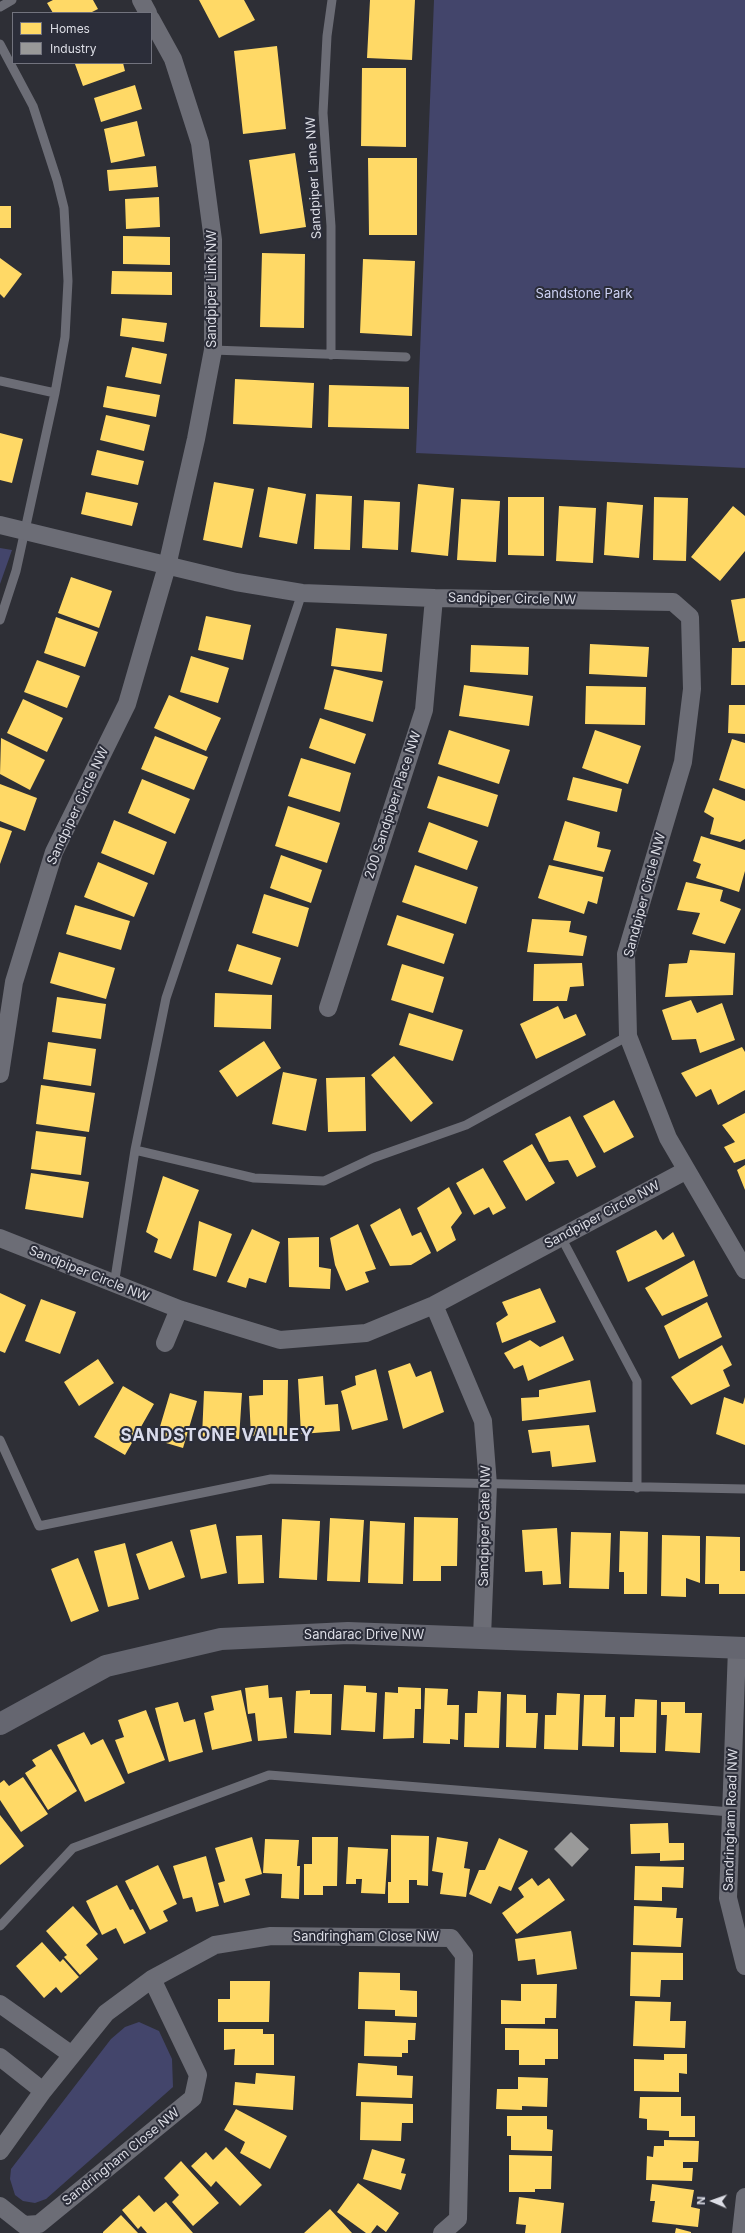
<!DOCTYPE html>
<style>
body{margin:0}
#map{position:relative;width:745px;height:2233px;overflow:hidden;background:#2e2f36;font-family:Inter,sans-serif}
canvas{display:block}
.legend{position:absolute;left:12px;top:12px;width:140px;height:52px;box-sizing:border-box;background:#2b2d39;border:1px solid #72737e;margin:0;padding:5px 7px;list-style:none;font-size:12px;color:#dcdde5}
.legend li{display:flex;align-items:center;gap:8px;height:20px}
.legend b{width:20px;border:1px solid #72737e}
.north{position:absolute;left:693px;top:2181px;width:40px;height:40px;-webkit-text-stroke:3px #2b2d39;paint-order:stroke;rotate:272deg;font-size:11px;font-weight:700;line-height:16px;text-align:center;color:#dcdde5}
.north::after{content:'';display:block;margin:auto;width:14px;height:18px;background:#dcdde5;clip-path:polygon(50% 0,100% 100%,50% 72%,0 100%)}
</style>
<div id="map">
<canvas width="745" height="2233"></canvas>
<ul class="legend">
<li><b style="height:11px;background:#ffd966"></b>Homes</li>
<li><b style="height:11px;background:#999"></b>Industry</li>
</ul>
<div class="north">N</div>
</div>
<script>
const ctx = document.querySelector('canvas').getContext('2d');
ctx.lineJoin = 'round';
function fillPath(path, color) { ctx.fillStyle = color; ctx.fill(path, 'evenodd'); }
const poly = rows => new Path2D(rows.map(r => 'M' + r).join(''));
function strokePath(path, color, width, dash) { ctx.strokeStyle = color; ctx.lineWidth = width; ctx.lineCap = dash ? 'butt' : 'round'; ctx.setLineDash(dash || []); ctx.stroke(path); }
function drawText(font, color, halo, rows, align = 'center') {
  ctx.font = font + ' Inter,sans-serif'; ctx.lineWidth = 4; ctx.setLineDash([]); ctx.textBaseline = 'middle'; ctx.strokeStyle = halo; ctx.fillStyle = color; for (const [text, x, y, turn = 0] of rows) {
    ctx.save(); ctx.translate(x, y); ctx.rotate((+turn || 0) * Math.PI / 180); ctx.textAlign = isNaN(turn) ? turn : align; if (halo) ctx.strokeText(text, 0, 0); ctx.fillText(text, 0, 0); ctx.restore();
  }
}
fillPath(poly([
 [434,0,745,0,745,468,416,453],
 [0,548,12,550,0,584],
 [139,2022,159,2031,172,2059,173,2087,46,2199,35,2203,23,2201,15,2195,10,2179,11,2169,111,2039,125,2027]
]), '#43456b');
fillPath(poly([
 [53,0,93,0,98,9,90,13,53,13,47,3],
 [199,0,244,0,255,20,219,38],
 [370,0,415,0,412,60,367,58],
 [277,46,286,129,243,134,234,51],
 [79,63,123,63,125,71,83,86,75,64],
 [362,68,406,68,406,147,361,146],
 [135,85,142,109,101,122,94,98],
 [137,121,145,156,111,163,104,129],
 [295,153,306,227,260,234,249,160],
 [368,158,417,158,417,235,369,235],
 [156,166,158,187,109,191,107,170],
 [159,197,160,227,126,229,125,199],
 [0,206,11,206,11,228,0,228],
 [123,236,170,237,170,265,123,264],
 [262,253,305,254,304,328,260,327],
 [0,258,22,274,4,298,0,294],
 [363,259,415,261,412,336,360,333],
 [112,271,172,272,172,295,111,294],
 [122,318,167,323,164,342,120,336],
 [132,347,167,354,161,384,125,377],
 [235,379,314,383,312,428,233,424],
 [329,385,409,387,409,429,328,427],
 [107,386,160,395,156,417,103,407],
 [106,415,150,425,144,451,100,440],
 [0,433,23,439,12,483,0,480],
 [97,450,144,461,138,485,91,475],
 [214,482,254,489,242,548,203,540],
 [418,484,454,488,448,556,411,552],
 [268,487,306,494,297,544,259,537],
 [86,492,138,503,132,526,81,514],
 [316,494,352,496,350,550,314,549],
 [508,497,544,497,544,556,508,555],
 [654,497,688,498,686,561,653,560],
 [461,499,500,501,496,562,457,560],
 [364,500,400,502,398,550,362,548],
 [607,502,643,505,639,558,604,555],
 [559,506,596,508,593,563,556,561],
 [733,506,745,516,745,551,720,581,691,557],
 [71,577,112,591,99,628,58,613],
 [745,598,745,641,739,642,731,600],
 [206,616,251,625,243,660,198,650],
 [56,617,98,632,85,667,44,653],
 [336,628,387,634,382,672,331,666],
 [590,644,649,647,647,677,589,674],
 [471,645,529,647,528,675,470,672],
 [732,648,745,648,745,685,731,685],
 [191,656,229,668,218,703,180,692],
 [37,660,80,676,67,708,24,692],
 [334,669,383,681,373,722,324,709],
 [464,685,533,696,529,726,459,716],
 [586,686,646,687,645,725,585,724],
 [169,695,221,718,206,751,154,728],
 [23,699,63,718,47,752,7,733],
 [729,705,745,705,745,734,728,733],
 [320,718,366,734,355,764,309,748],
 [449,730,510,750,499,784,438,764],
 [595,730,641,746,628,784,582,768],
 [155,736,208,757,194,790,141,769],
 [1,738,45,760,30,790,0,774],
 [732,739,745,743,745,789,719,780],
 [301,758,351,773,340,812,288,796],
 [438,776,498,795,488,827,427,808],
 [573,777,622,789,617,812,567,800],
 [142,779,190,799,175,834,128,813],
 [0,784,37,798,25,831,0,821],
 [713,788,745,801,745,839,740,842,710,834,714,818,704,812],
 [288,806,340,823,327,863,275,846],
 [114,820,167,842,154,875,101,853],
 [565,821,600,832,597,847,611,850,604,872,553,860],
 [429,822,478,841,467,870,418,852],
 [0,827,12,831,0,864],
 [701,836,745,850,745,871,739,892,696,878,701,864,693,861],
 [281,855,322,870,311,903,270,888],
 [98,862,148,883,134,917,84,897],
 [415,865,478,887,466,924,402,902],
 [549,865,603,877,597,904,588,901,584,914,538,898],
 [686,882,723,890,720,901,741,909,725,944,692,934,700,913,677,910],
 [264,894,309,908,298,947,252,933],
 [75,905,130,921,121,950,66,934],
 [397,915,454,934,444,964,387,945],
 [532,919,571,921,569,932,587,936,583,956,527,952],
 [237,944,281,958,272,985,228,971],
 [690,950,735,953,733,995,665,997,669,964,687,963],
 [59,952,115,968,106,999,50,983],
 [582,963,584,986,570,987,567,1001,533,1001,534,964],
 [402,964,444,977,433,1013,391,1000],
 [215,993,272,995,271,1029,214,1027],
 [57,997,106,1004,101,1039,52,1032],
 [691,1000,697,1013,722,1003,735,1040,700,1053,696,1039,672,1040,662,1010],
 [558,1006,564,1019,576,1014,586,1035,536,1059,520,1024],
 [409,1013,463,1030,453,1061,399,1045],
 [264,1041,281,1068,237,1097,219,1071],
 [48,1042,96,1049,91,1086,43,1079],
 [742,1047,745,1052,745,1090,718,1105,711,1089,696,1097,681,1073],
 [394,1056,433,1103,411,1122,371,1075],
 [283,1072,317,1079,306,1131,272,1124],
 [365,1077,366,1131,328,1132,326,1078],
 [41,1085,95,1093,89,1132,36,1124],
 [614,1100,634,1137,604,1153,583,1116],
 [745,1113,745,1159,734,1163,724,1147,735,1142,722,1125],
 [570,1116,596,1167,577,1177,568,1160,549,1162,535,1134],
 [36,1131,86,1137,81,1175,31,1169],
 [532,1144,555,1183,526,1201,503,1161],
 [745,1165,745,1190,737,1170],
 [483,1168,506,1208,493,1215,489,1207,474,1215,456,1183],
 [31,1173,89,1182,83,1218,25,1209],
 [163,1176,199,1190,171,1259,154,1252,158,1239,146,1232],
 [449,1187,462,1213,451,1227,456,1240,437,1252,417,1208],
 [400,1208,412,1236,421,1232,431,1253,411,1265,390,1266,370,1225],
 [199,1221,232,1234,216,1277,193,1270],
 [358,1224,376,1269,365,1272,369,1282,346,1291,335,1265,330,1238],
 [252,1229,280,1242,266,1283,249,1278,246,1288,227,1282],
 [656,1230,663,1240,673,1232,685,1256,628,1282,616,1251],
 [319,1237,319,1267,331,1269,330,1289,289,1287,288,1238],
 [694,1260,708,1296,662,1316,645,1288],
 [540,1288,556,1322,502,1343,496,1323,508,1315,502,1302],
 [0,1293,26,1305,5,1353,0,1351],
 [41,1299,76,1312,60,1354,25,1341],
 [707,1302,722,1337,679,1359,664,1326],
 [563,1336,574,1360,528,1381,523,1365,514,1369,504,1353,530,1340,540,1347],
 [722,1345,732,1365,723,1370,730,1386,691,1405,671,1377],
 [98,1359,114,1383,79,1406,64,1382],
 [410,1363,416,1377,431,1371,444,1412,403,1429,388,1371],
 [376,1369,388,1420,352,1430,341,1391,356,1385,355,1376],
 [323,1376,325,1405,338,1404,340,1431,301,1434,298,1379],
 [263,1380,288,1380,287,1435,251,1436,249,1396,263,1395],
 [590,1380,596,1412,522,1421,521,1398,539,1397,539,1390],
 [123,1386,154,1404,125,1455,94,1437],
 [204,1391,242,1393,239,1439,202,1437],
 [170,1393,197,1401,183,1448,156,1440],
 [724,1397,743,1404,745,1397,745,1445,716,1434],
 [589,1425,596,1462,552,1467,550,1451,532,1453,528,1430],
 [414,1517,458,1518,457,1566,441,1566,441,1581,413,1581],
 [330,1518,364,1520,360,1582,327,1581],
 [282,1519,320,1521,317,1580,279,1578],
 [370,1521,405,1523,403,1584,368,1583],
 [216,1524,227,1573,201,1579,190,1530],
 [557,1528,561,1584,543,1585,542,1571,525,1572,522,1530],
 [620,1531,648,1532,647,1594,624,1594,624,1572,619,1572],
 [571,1532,611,1533,609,1589,569,1588],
 [262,1535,264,1583,238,1584,236,1536],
 [662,1535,700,1536,700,1583,686,1578,686,1597,661,1596],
 [706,1536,740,1537,740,1571,745,1571,745,1594,719,1594,719,1584,705,1584],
 [172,1541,185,1577,149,1590,136,1554],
 [125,1543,139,1599,108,1607,94,1551],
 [78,1558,99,1611,71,1622,51,1569],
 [268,1685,269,1698,282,1697,287,1738,258,1741,255,1713,248,1714,245,1688],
 [344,1685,366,1686,366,1692,377,1693,375,1732,341,1730],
 [398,1687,421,1688,421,1709,415,1709,414,1738,383,1739,385,1692,398,1693],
 [425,1688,448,1689,447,1705,459,1705,458,1740,450,1739,450,1744,423,1743],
 [241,1690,252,1741,212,1750,204,1713,214,1710,211,1696],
 [310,1690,310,1694,332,1694,331,1735,294,1733,296,1691],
 [478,1691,501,1692,499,1748,464,1747,465,1713,477,1713],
 [557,1693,580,1694,578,1750,544,1749,545,1715,556,1715],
 [507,1694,526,1695,526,1713,538,1713,536,1748,506,1747],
 [584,1695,606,1695,605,1717,615,1717,614,1747,582,1746],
 [635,1699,657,1700,656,1753,620,1752,620,1717,634,1717],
 [178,1702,184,1722,195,1719,203,1752,169,1762,155,1708],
 [661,1702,685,1702,685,1713,702,1713,700,1753,665,1751,667,1715,661,1715],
 [146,1710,165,1760,128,1774,115,1740,124,1737,118,1720],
 [84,1732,91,1745,103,1739,125,1783,85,1802,57,1745],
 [51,1749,77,1791,48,1810,25,1773,36,1766,32,1760],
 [23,1777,48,1814,21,1832,0,1800,0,1783,4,1780,9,1786],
 [0,1815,24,1846,0,1865],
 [668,1823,669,1843,684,1843,684,1860,660,1861,660,1853,631,1854,630,1824],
 [391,1835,429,1836,428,1886,417,1885,417,1880,409,1880,409,1903,388,1903,388,1882,391,1882],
 [252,1837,262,1874,245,1879,250,1895,224,1903,218,1883,225,1881,215,1848],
 [312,1837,338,1837,337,1886,323,1886,323,1895,304,1895,304,1864,312,1864],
 [437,1837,468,1842,464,1868,470,1869,466,1897,440,1894,443,1873,432,1871],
 [499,1838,528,1851,511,1891,499,1886,491,1904,469,1894,479,1870,485,1870],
 [265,1839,299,1840,297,1866,300,1866,299,1899,281,1898,282,1874,263,1873],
 [348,1847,388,1849,385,1894,361,1893,362,1879,356,1879,356,1884,346,1884],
 [206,1856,219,1906,196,1912,192,1897,183,1899,173,1866],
 [158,1865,177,1904,163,1911,168,1921,150,1930,125,1881],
 [635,1866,684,1867,683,1888,662,1887,662,1901,634,1900],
 [532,1878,538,1886,549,1878,565,1900,517,1934,502,1913,524,1897,518,1888],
 [117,1885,130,1910,133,1909,146,1933,124,1944,116,1928,102,1935,86,1901],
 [73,1906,98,1934,86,1945,98,1959,80,1975,64,1957,67,1955,46,1931],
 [634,1906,677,1908,676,1918,683,1918,681,1947,633,1945],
 [571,1931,577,1969,537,1975,535,1959,518,1961,515,1939],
 [42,1942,60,1962,63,1959,79,1977,61,1993,56,1987,44,1998,16,1966],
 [631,1952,683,1953,683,1980,661,1980,660,1997,630,1996],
 [359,1972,400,1973,400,1990,417,1991,417,2017,395,2016,395,2010,358,2009],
 [230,1981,270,1981,269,2022,218,2022,218,1999,230,1999],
 [521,1984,557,1984,556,2018,545,2018,545,2024,501,2024,501,2000,521,2001],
 [635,2001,671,2002,670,2021,686,2021,685,2048,633,2046],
 [365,2021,416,2023,415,2040,408,2040,408,2053,402,2053,402,2057,364,2056],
 [505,2028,558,2029,558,2059,545,2059,545,2065,519,2065,519,2050,505,2050],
 [224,2029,263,2029,263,2034,274,2034,274,2065,234,2065,235,2049,224,2050],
 [664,2054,687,2054,687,2074,679,2073,679,2092,634,2091,634,2059,664,2060],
 [358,2063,397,2066,397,2075,413,2076,412,2098,356,2096],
 [256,2073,295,2076,293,2110,233,2105,235,2082,255,2084],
 [518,2077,548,2078,547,2107,522,2106,522,2110,496,2109,497,2089,518,2089],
 [640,2097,681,2097,681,2116,695,2116,695,2137,669,2137,669,2131,647,2130,647,2119,639,2118],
 [361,2102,413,2104,413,2123,402,2123,401,2141,360,2140],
 [236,2109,287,2136,270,2169,240,2153,245,2142,224,2130],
 [507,2116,547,2116,547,2129,553,2130,552,2151,511,2150,511,2136,507,2136],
 [664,2140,699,2141,698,2162,683,2162,683,2168,693,2168,692,2181,646,2180,647,2156,653,2157,654,2146,664,2146],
 [226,2147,262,2185,240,2206,216,2181,211,2187,191,2166,206,2152,213,2160],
 [372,2149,405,2159,401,2173,406,2174,401,2190,363,2179],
 [509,2155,552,2156,551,2189,535,2189,535,2192,509,2192],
 [181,2161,219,2203,193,2226,172,2202,179,2195,164,2178],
 [358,2183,399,2213,386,2232,377,2225,371,2233,366,2233,337,2212],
 [652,2184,694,2190,691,2207,700,2209,698,2227,652,2222,655,2201,650,2201],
 [139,2195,154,2212,166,2202,193,2233,147,2233,141,2226,138,2229,122,2210],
 [519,2197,564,2203,561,2233,525,2233,526,2225,516,2224],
 [330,2209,352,2233,304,2233],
 [121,2215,138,2233,103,2233,103,2232],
 [676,2228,691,2232,691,2233,675,2233]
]), '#ffd966');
fillPath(poly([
 [571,1832,589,1849,572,1867,554,1849]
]), '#999');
strokePath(poly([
 [0,7,12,0],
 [0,44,33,106,57,180,64,208,68,281,65,337,55,393,16,571,0,620],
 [213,350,406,357],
 [331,355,331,226,323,113,327,36,332,0],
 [0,381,55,393],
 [135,1150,254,1178,324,1181,373,1158,466,1125,628,1036],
 [561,1237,637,1381,637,1488],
 [114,1285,135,1150,166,998,302,593],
 [0,1440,39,1526,271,1479,745,1489],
 [0,1926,73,1848,269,1775,731,1812]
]), '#6c6d76', 9);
strokePath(poly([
 [141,0,148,13],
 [0,525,236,582,302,593,434,598,673,602,690,617,692,689,683,762,626,954,628,1036,668,1138,745,1270],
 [328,1008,424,710,434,598],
 [0,1074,14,982,54,852,127,704,167,566,196,439,213,350,213,240,200,143,173,59,151,19],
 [0,1238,179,1309,280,1340,366,1333,434,1305,685,1171],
 [434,1305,483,1421,488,1485,482,1637],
 [165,1343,179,1309],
 [737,1648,728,1898,745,1966],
 [0,2004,72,2055],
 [0,2057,43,2091],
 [0,2151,43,2091,106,2013,152,1979,215,1945,271,1936,451,1938,464,1955,458,2219,442,2233],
 [0,2206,24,2225,39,2224,193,2098,198,2075,152,1979],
 [741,2233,745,2197]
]), '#6c6d76', 18);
strokePath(poly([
 [0,1724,106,1666,221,1639,348,1633,745,1648]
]), '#656670', 22);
drawText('13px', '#dcdde5', '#2b2d39', [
 ["Sandpiper Lane NW",314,178,-93],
 ["Sandpiper Link NW",212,289,-90],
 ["Sandpiper Circle NW",512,599,1],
 ["200 Sandpiper Place NW",393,805,-72],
 ["Sandpiper Circle NW",78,806,-65],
 ["Sandpiper Circle NW",645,895,-75],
 ["Sandpiper Circle NW",602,1215,-28],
 ["Sandpiper Circle NW",89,1274,22],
 ["Sandpiper Gate NW",485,1526,-89],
 ["Sandarac Drive NW",364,1635],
 ["Sandringham Road NW",731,1820,-88],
 ["Sandringham Close NW",366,1937],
 ["Sandringham Close NW",121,2157,-39]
]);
drawText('13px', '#cdd1f3', '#2b2d39', [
 ["Sandstone Park",584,294]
]);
ctx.letterSpacing = '1px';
drawText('bold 17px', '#dadcec', '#2b2d39', [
 ["SANDSTONE VALLEY",217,1436]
]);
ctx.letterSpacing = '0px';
</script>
